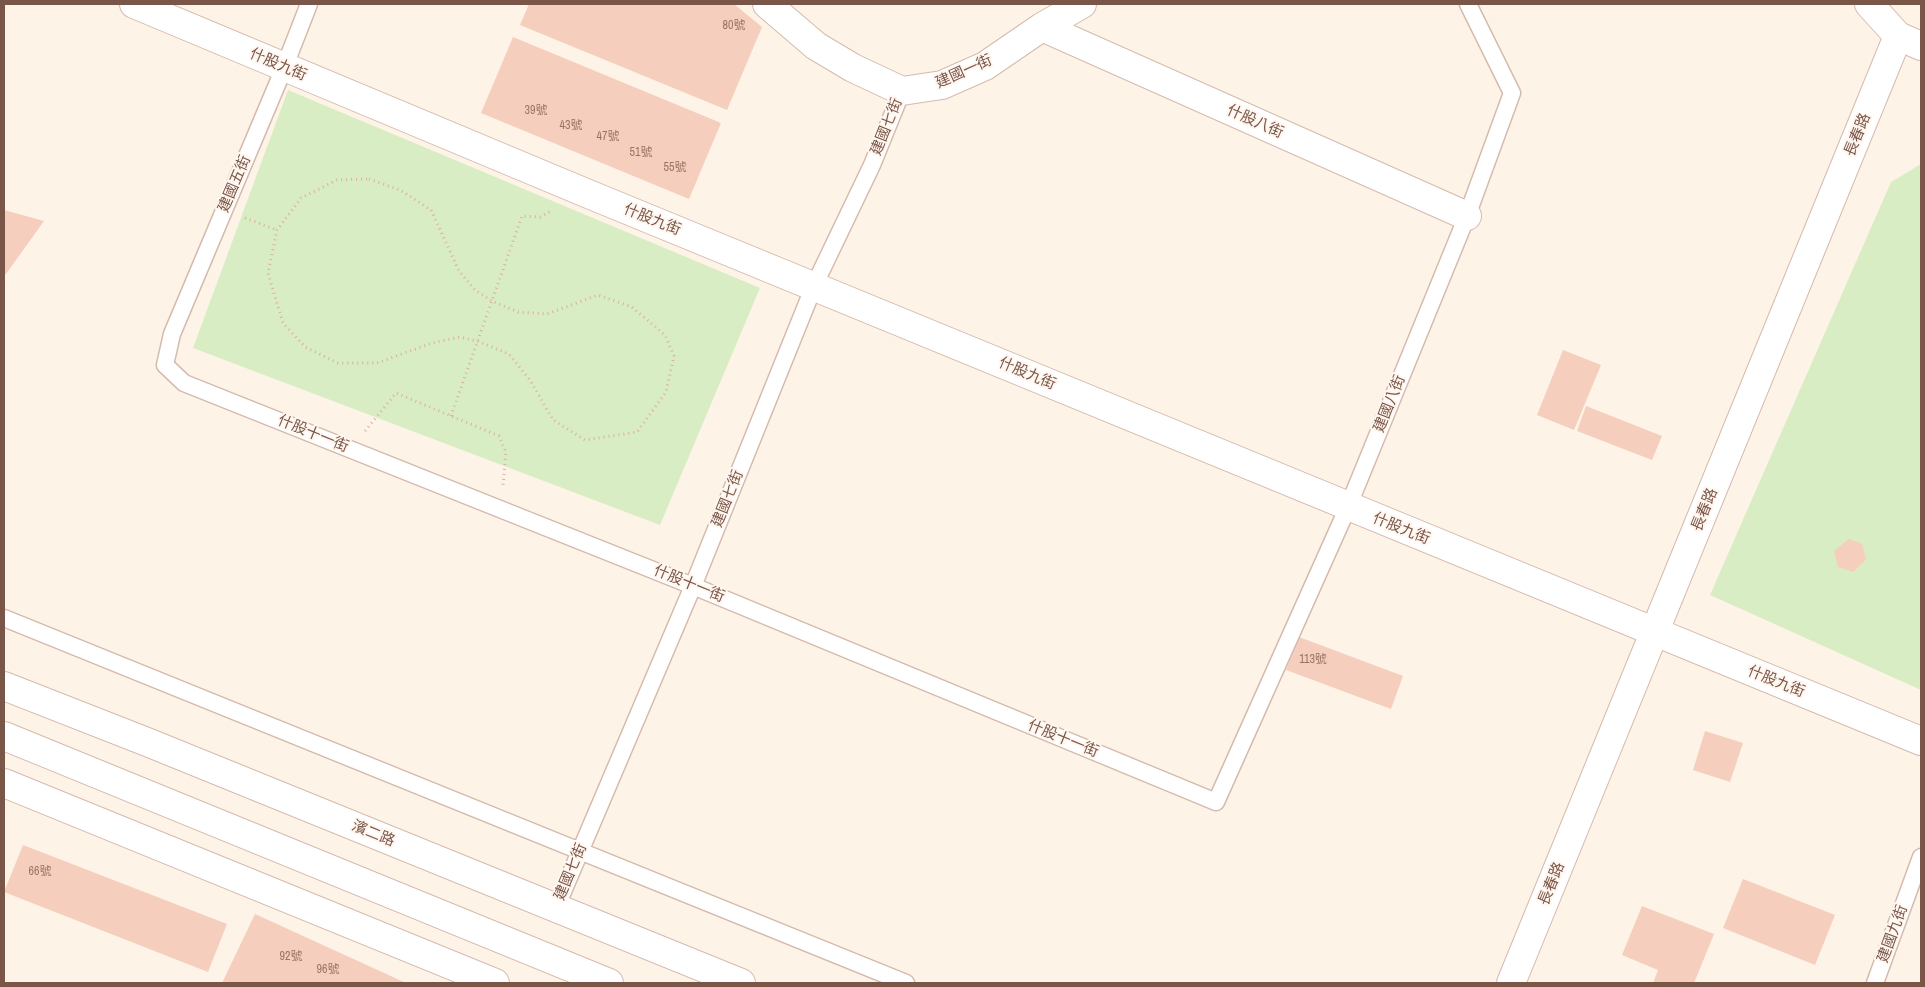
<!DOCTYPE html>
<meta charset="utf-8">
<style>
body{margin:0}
#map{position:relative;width:1925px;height:987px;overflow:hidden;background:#fef3e7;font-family:"Archivo Narrow",sans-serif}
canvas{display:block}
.frame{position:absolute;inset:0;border:5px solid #7a5649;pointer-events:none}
</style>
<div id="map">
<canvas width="1925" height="987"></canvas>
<div class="frame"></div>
</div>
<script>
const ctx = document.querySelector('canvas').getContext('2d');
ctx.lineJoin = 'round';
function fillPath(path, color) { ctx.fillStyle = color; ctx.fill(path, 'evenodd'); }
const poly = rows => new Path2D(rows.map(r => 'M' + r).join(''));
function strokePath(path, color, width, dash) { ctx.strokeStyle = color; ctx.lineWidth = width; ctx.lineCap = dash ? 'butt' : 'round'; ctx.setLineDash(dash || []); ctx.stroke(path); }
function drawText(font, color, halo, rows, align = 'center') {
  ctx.font = font + ' "Archivo Narrow","Noto Sans TC",sans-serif'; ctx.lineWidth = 4; ctx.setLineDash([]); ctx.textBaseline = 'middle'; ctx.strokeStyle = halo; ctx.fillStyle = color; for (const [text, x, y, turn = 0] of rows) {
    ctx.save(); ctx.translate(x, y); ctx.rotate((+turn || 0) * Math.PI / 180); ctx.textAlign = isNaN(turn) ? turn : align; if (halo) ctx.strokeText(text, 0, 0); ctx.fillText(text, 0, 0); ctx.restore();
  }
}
fillPath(poly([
 [288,90,760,288,660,525,193,348],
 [1921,164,1921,690,1710,595,1891,182]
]), '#d9edc4');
fillPath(poly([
 [529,4,734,4,762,27,727,110,520,25],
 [513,37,721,123,689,199,481,113],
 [4,210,44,221,6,274,4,274],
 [1563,350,1601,365,1574,430,1537,415],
 [1586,406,1662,436,1652,460,1577,431],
 [1849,539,1862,544,1866,559,1853,572,1838,567,1834,551],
 [1299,637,1403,676,1391,709,1286,670],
 [1705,731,1743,743,1730,782,1693,770],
 [23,845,227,924,208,972,4,892],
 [1743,879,1835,915,1815,965,1723,928],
 [1642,906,1714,934,1694,983,1653,983,1658,970,1622,955],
 [255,914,406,983,222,983]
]), '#f5cebd');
const lane = poly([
 [309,4,284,68,172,334,165,365,184,383,693,586,1216,802,1348,507,1467,216,1512,93,1468,4],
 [4,618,906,983],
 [556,908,693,586,814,286,872,165,902,91],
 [1875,983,1921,857]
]);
const street = poly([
 [134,4,586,193,1921,741],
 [767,4,816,46,853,68,902,91,942,85,985,66,1042,27,1082,4],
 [1042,27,1467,216],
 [4,686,147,742,741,983],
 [4,736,609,983],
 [4,783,495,983],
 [1511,983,1898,36,1921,46]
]);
const secondary = poly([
 [1869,4,1898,36]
]);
strokePath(lane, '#d4bbae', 19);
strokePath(street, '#d4bbae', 30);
strokePath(secondary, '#d9bcae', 30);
strokePath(poly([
 [369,179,400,190,431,210,459,271,475,290,492,301,518,312,547,314,598,295,632,307,665,335,674,356,666,392,637,432,585,440,553,420,530,380,509,354,477,341,460,337,432,343,377,363,338,363,305,347,283,323,268,273,277,230,301,198,337,180,369,179],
 [245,218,277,230],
 [451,416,522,216,540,217,553,210],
 [365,431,396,393,499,436,506,452,503,486]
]), '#dbb09f', 3, [1, 4]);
strokePath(lane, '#fff', 16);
strokePath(street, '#fff', 28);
strokePath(secondary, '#fff', 28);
drawText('12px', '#997466', null, [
 ["80號",734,26],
 ["39號",536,111],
 ["43號",571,126],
 ["47號",608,137],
 ["51號",641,153],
 ["55號",675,168],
 ["113號",1313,660],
 ["66號",40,872],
 ["92號",291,957],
 ["96號",328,970]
]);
drawText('15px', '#7a5649', '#fff7ef', [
 ["什股九街",278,65,23],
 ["建國一街",964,72,-24],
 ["什股八街",1255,122,24],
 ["建國七街",887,127,-68],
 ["長春路",1858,135,-68],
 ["建國五街",235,184,-67],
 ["什股九街",652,220,22],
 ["什股九街",1027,374,23],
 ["建國八街",1390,404,-68],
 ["什股十一街",313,434,22],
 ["建國七街",728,499,-68],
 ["長春路",1705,510,-68],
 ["什股九街",1401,529,22],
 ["什股十一街",689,584,22],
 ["什股九街",1776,682,22],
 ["什股十一街",1063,739,22],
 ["濱二路",373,834,22],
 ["建國七街",571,872,-67],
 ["長春路",1552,884,-68],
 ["建國九街",1893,934,-70]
]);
</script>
